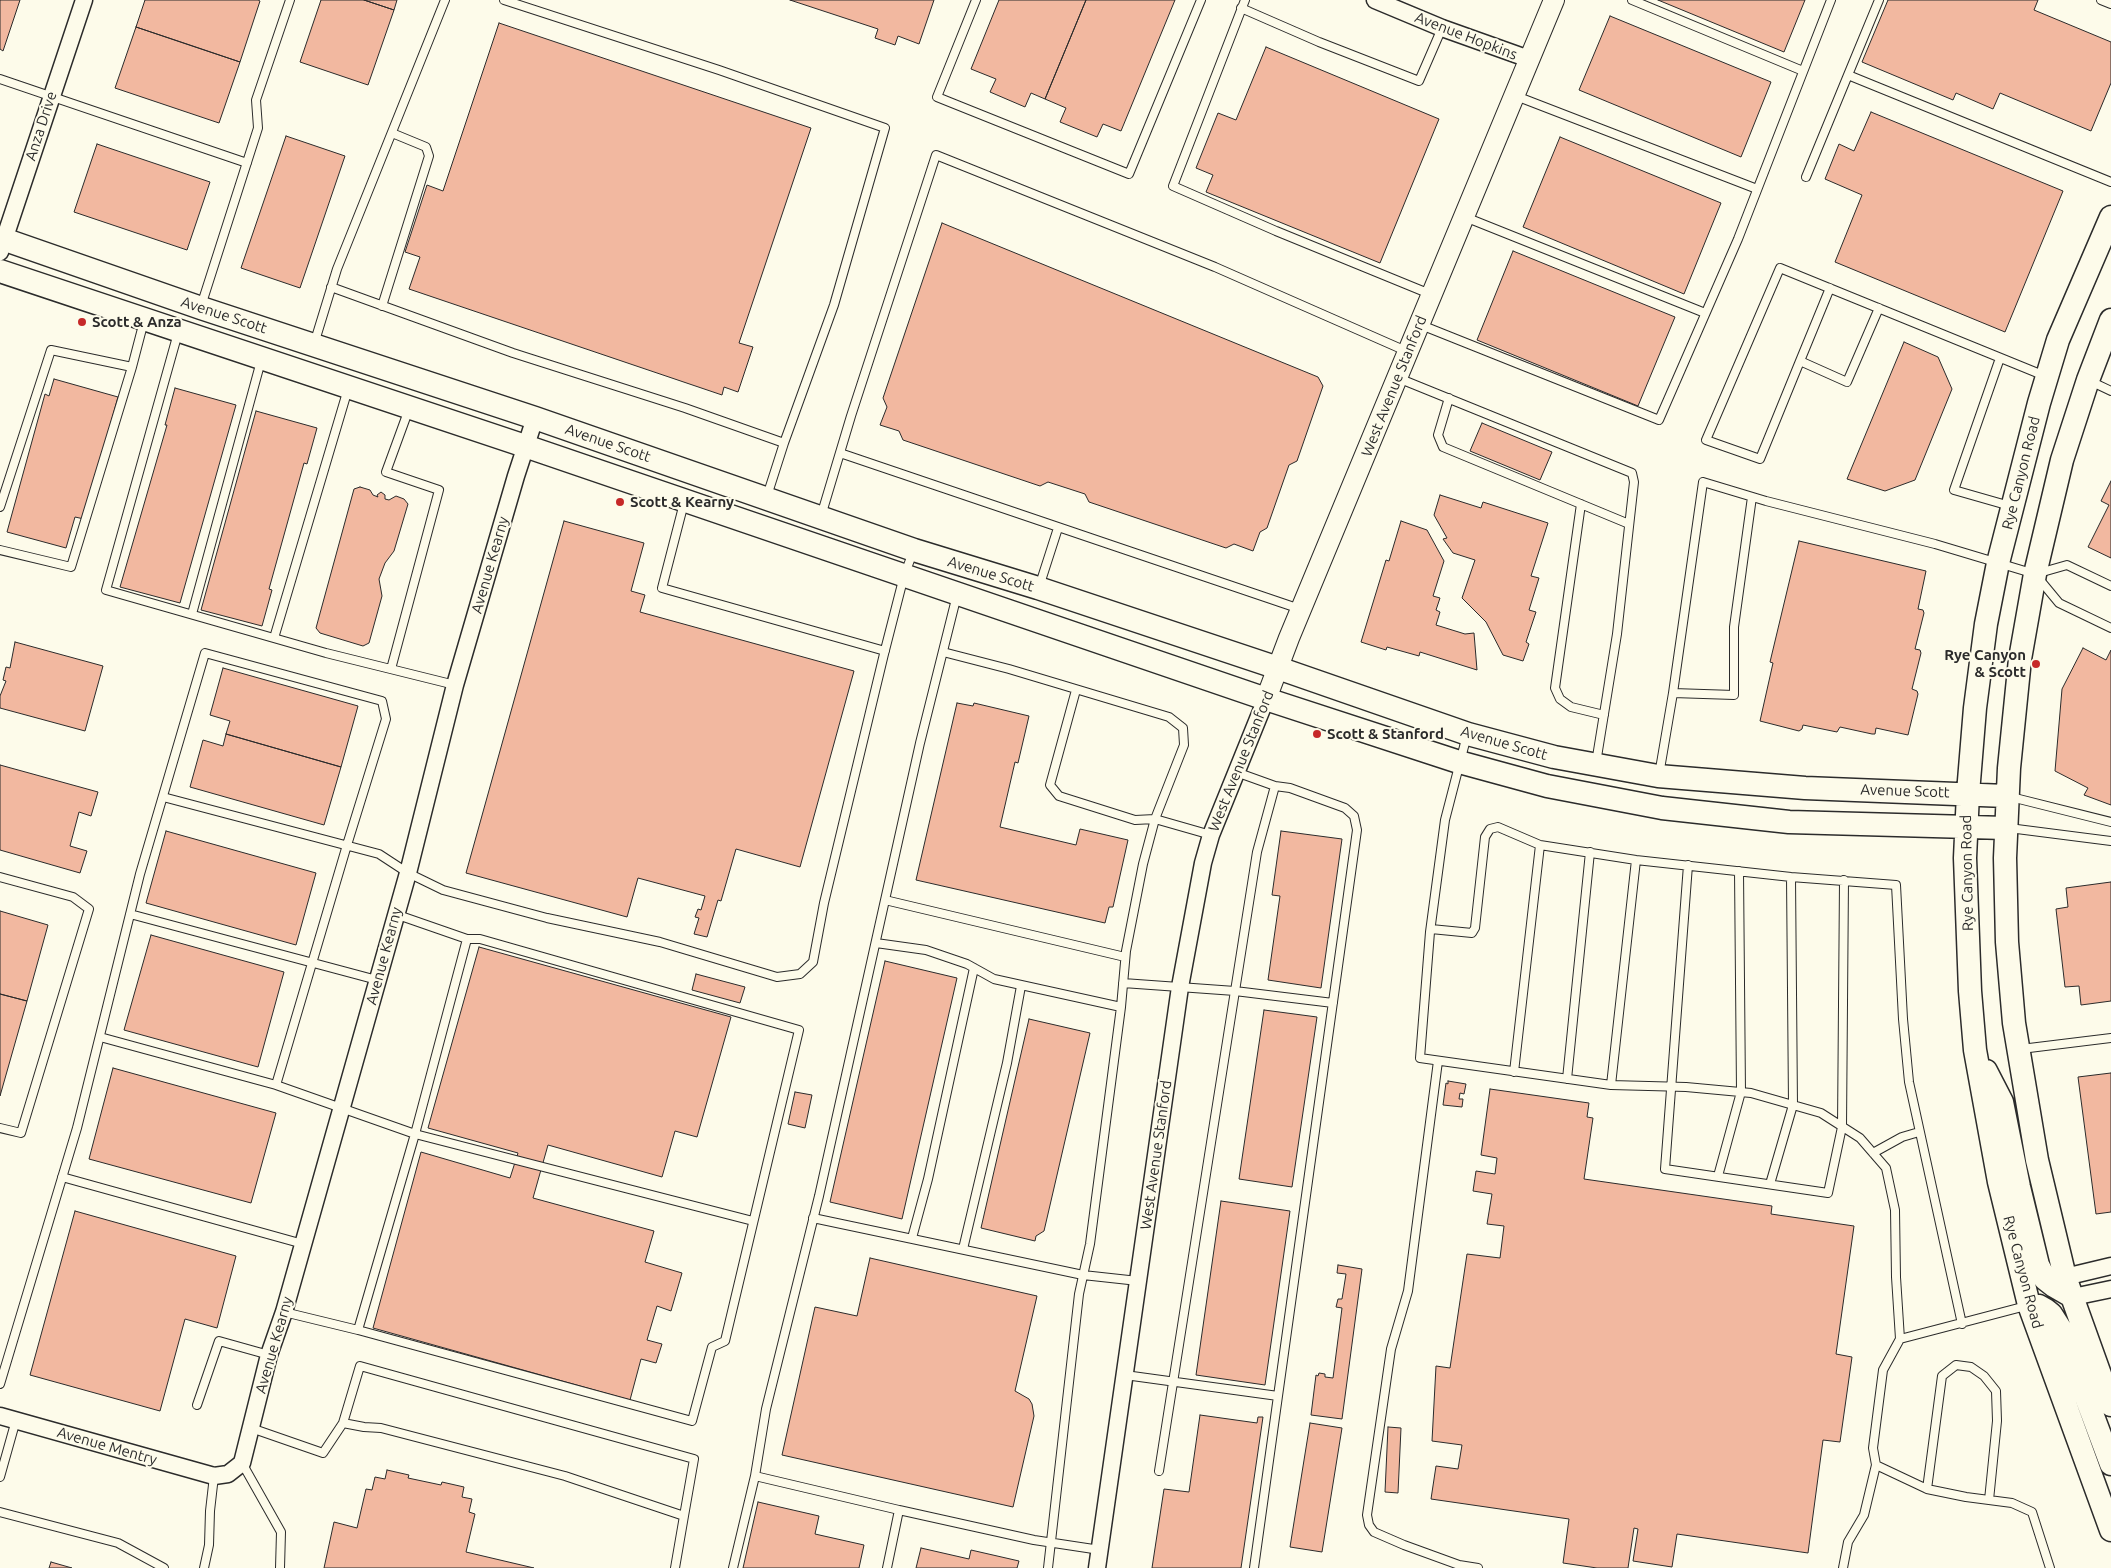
<!DOCTYPE html>
<style>
body{margin:0}
canvas{display:block;background:#fdfbea}
</style>
<canvas width="2111" height="1568"></canvas>
<script>
const ctx = document.querySelector('canvas').getContext('2d');
ctx.lineJoin = 'round';
function fillPath(path, color) { ctx.fillStyle = color; ctx.fill(path, 'evenodd'); }
const poly = rows => new Path2D(rows.map(r => 'M' + r).join(''));
function strokePath(path, color, width, dash) { ctx.strokeStyle = color; ctx.lineWidth = width; ctx.lineCap = dash ? 'butt' : 'round'; ctx.setLineDash(dash || []); ctx.stroke(path); }
function drawText(font, color, halo, rows, align = 'center') {
  ctx.font = font + ' Ubuntu,sans-serif'; ctx.lineWidth = 4; ctx.setLineDash([]); ctx.textBaseline = 'middle'; ctx.strokeStyle = halo; ctx.fillStyle = color; for (const [text, x, y, turn = 0] of rows) {
    ctx.save(); ctx.translate(x, y); ctx.rotate((+turn || 0) * Math.PI / 180); ctx.textAlign = isNaN(turn) ? turn : align; if (halo) ctx.strokeText(text, 0, 0); ctx.fillText(text, 0, 0); ctx.restore();
  }
}
const building = poly([
 [0,0,20,0,3,51,0,49,0,0],
 [145,0,258,0,260,1,240,62,136,27,145,0],
 [321,0,364,0,394,10,368,85,300,62,321,0],
 [364,0,397,0,394,10,364,0],
 [790,0,934,0,919,44,898,36,895,45,875,38,878,29,790,0],
 [999,0,1086,0,1045,99,1031,93,1025,107,990,92,996,79,971,69,999,0],
 [1086,0,1175,0,1121,131,1103,124,1097,137,1060,122,1066,108,1045,99,1086,0],
 [1658,0,1805,0,1784,52,1658,0],
 [1888,0,2038,0,2034,10,2111,42,2111,83,2091,131,2000,93,1993,109,1956,93,1953,100,1862,62,1888,0],
 [1610,16,1771,82,1741,157,1579,90,1610,16],
 [499,23,811,128,739,343,753,347,738,392,724,387,722,395,409,289,420,257,405,252,427,185,443,191,499,23],
 [136,27,240,62,219,123,115,88,136,27],
 [1266,47,1439,119,1380,263,1206,192,1213,175,1196,168,1218,113,1236,120,1266,47],
 [1871,112,2063,191,2005,332,1835,262,1862,195,1825,179,1839,144,1854,151,1871,112],
 [286,136,345,156,300,288,241,268,286,136],
 [1560,137,1721,203,1684,294,1523,227,1560,137],
 [97,144,210,182,187,250,74,212,97,144],
 [942,223,1318,377,1323,386,1297,461,1289,465,1267,528,1260,532,1253,551,1234,544,1226,548,1089,502,1085,494,1048,482,1040,486,903,440,899,431,880,425,887,407,883,398,942,223],
 [1513,251,1675,317,1638,406,1477,340,1513,251],
 [1904,342,1938,357,1952,389,1915,480,1885,491,1847,479,1904,342],
 [54,379,118,397,84,519,75,517,66,548,7,532,45,394,49,396,54,379],
 [175,388,236,405,180,603,120,587,167,425,165,425,175,388],
 [256,411,317,428,307,464,304,463,269,589,272,590,262,626,201,610,256,411],
 [1482,423,1552,452,1540,480,1470,451,1482,423],
 [2111,481,2111,558,2088,547,2109,505,2101,501,2111,481],
 [360,487,370,490,373,495,378,497,377,495,381,492,385,495,385,499,389,500,396,496,404,499,408,504,394,551,385,563,379,579,382,596,369,643,363,646,320,633,316,628,354,489,360,487],
 [1440,495,1481,508,1483,502,1548,523,1531,576,1539,578,1529,610,1536,612,1526,642,1529,644,1523,661,1503,655,1486,622,1462,598,1475,560,1453,553,1443,539,1447,538,1434,515,1440,495],
 [564,521,644,543,631,591,645,595,640,612,854,671,800,867,736,849,721,901,718,900,707,937,694,934,699,918,695,917,698,909,701,910,705,896,638,878,627,917,466,873,564,521],
 [1401,521,1427,530,1444,561,1433,596,1440,598,1436,610,1440,612,1436,625,1465,634,1474,633,1477,670,1420,652,1419,656,1387,647,1386,650,1361,642,1386,560,1389,561,1401,521],
 [1799,541,1926,571,1918,609,1923,610,1924,613,1915,649,1920,650,1921,653,1912,689,1917,691,1918,694,1908,735,1876,728,1875,734,1872,734,1840,727,1837,732,1803,725,1802,729,1799,731,1760,721,1773,663,1770,662,1799,541],
 [15,642,103,666,85,731,0,708,0,696,6,681,3,680,6,667,10,668,15,642],
 [2083,648,2106,660,2111,650,2111,805,2084,795,2088,788,2055,771,2062,689,2083,648],
 [223,668,358,706,341,767,226,734,230,721,210,715,223,668],
 [957,703,973,706,974,703,1029,716,1018,763,1015,762,1000,827,1076,845,1080,829,1128,840,1113,907,1109,907,1105,923,916,880,957,703],
 [226,734,341,767,324,825,190,787,203,740,223,746,226,734],
 [0,765,98,792,91,816,79,812,70,846,87,851,80,873,0,850,0,765],
 [166,831,316,873,296,945,146,903,166,831],
 [1281,831,1342,839,1321,988,1268,980,1280,896,1272,895,1281,831],
 [2111,882,2111,1001,2081,1005,2079,986,2065,987,2056,909,2068,907,2066,888,2111,882],
 [0,911,48,925,27,1001,0,994,0,911],
 [151,935,284,972,258,1067,124,1030,151,935],
 [479,947,731,1017,697,1137,675,1131,662,1177,548,1145,533,1198,654,1231,645,1262,682,1273,671,1311,657,1306,647,1340,662,1344,656,1363,641,1359,630,1400,373,1328,421,1152,510,1178,518,1153,428,1128,479,947],
 [885,961,957,978,902,1219,830,1202,885,961],
 [696,974,745,987,740,1003,692,990,696,974],
 [0,994,27,1001,0,1096,0,994],
 [1264,1010,1317,1017,1292,1187,1239,1179,1264,1010],
 [1029,1019,1090,1033,1044,1231,1036,1236,1035,1241,981,1228,1029,1019],
 [113,1068,276,1113,251,1203,89,1159,113,1068],
 [2111,1073,2111,1212,2096,1214,2078,1077,2111,1073],
 [1448,1081,1466,1084,1464,1094,1460,1093,1459,1099,1463,1099,1462,1107,1443,1105,1446,1083,1448,1084,1448,1081],
 [1490,1089,1589,1103,1587,1117,1593,1118,1584,1179,1772,1206,1771,1214,1854,1226,1836,1354,1852,1357,1840,1442,1823,1440,1808,1553,1677,1534,1672,1567,1633,1561,1638,1529,1634,1528,1628,1568,1597,1568,1563,1563,1569,1519,1431,1499,1436,1466,1458,1469,1462,1445,1432,1441,1436,1366,1450,1368,1467,1254,1500,1258,1504,1226,1487,1224,1492,1194,1473,1191,1476,1171,1495,1174,1497,1158,1481,1155,1490,1089],
 [795,1092,812,1095,805,1128,788,1124,795,1092],
 [1221,1201,1290,1211,1265,1385,1196,1375,1221,1201],
 [75,1211,236,1256,217,1328,185,1319,160,1411,30,1375,75,1211],
 [870,1258,1037,1296,1015,1391,1029,1399,1032,1404,1034,1416,1013,1507,782,1455,815,1307,857,1316,870,1258],
 [1338,1265,1362,1269,1342,1419,1311,1415,1316,1375,1318,1376,1319,1373,1325,1374,1325,1377,1333,1378,1342,1308,1336,1307,1338,1299,1342,1299,1346,1274,1337,1273,1338,1265],
 [1200,1415,1257,1423,1258,1417,1263,1417,1241,1568,1152,1568,1164,1489,1189,1492,1200,1415],
 [1310,1423,1342,1428,1322,1552,1290,1547,1310,1423],
 [1388,1427,1401,1428,1398,1493,1385,1492,1388,1427],
 [387,1470,409,1475,408,1478,441,1485,442,1482,464,1487,462,1497,472,1499,469,1512,475,1514,466,1552,534,1568,324,1568,334,1522,357,1528,366,1489,372,1490,375,1477,385,1479,387,1470],
 [758,1502,819,1516,815,1534,864,1545,859,1568,743,1568,758,1502],
 [921,1548,969,1559,971,1550,1019,1561,1017,1568,916,1568,921,1548],
 [51,1562,72,1568,49,1568,51,1562]
]);
fillPath(building, '#f2b8a0');
strokePath(building, '#2b2b2b', 1);
const service = poly([
 [504,0,719,70,885,128,834,305,784,443,767,496],
 [976,0,937,97,1129,174,1201,0],
 [1245,0,1173,186,1276,231,1430,294],
 [1632,0,1803,71],
 [1879,0,1848,75,2111,182],
 [2101,0,2111,4],
 [1241,8,1319,42,1419,81,1442,28],
 [0,79,247,163],
 [1516,96,1757,189],
 [1806,177,1848,75],
 [1465,217,1705,313],
 [331,287,513,353,685,408,784,443],
 [1830,288,1800,361,1847,382,1879,308],
 [201,306,258,128,256,100,290,0],
 [382,306,429,156,426,147,392,133],
 [1421,325,1659,420,1738,239,1831,0],
 [178,333,106,590,326,653,455,685],
 [314,344,337,269,445,0],
 [2000,358,1954,490,2010,506],
 [1800,361,1760,459,1706,440,1780,268,2045,376],
 [132,367,144,321],
 [1398,378,1632,473,1634,482,1617,634,1596,763],
 [2090,381,2111,391],
 [1449,398,1438,435,1443,447,1629,524],
 [840,453,1300,609],
 [1752,497,1734,627,1734,695,1673,693,1703,482,1766,501,1935,544,2035,574,2059,603,2111,628],
 [684,503,662,588,885,651],
 [1581,504,1555,688,1560,699,1571,707,1604,715],
 [0,507,51,350,132,367,71,567,0,550],
 [821,516,851,416,936,155,1215,267,1406,351],
 [2039,573,2067,565,2111,586],
 [1039,587,1058,528],
 [192,614,261,361],
 [274,638,348,389],
 [943,652,1009,669,1169,717,1183,728,1184,745,1155,819,1143,864,1126,951,1121,1007,1090,1244,1079,1294,1048,1568],
 [391,669,439,490,386,472,409,409],
 [1076,690,1050,785,1059,796,1135,820,1155,819,1211,835],
 [1467,735,1445,820,1430,932,1420,1058,1611,1085,1686,1087,1751,1093,1821,1113,1860,1138,1886,1168,1895,1210,1896,1277,1900,1339,1883,1370,1873,1448,1876,1465,1864,1515,1848,1542,1843,1568],
 [1236,772,1275,786,1290,788,1345,808,1354,816,1357,830,1254,1568],
 [1659,775,1673,693],
 [163,797,379,854,408,873,443,890,547,918,660,942,777,977,800,974,813,962,824,903,884,654,904,576,913,552],
 [2011,797,2111,822],
 [2009,828,2111,841],
 [1688,865,1665,1169,1828,1193,1842,1127,1844,880],
 [0,877,73,897,89,909,21,1133,0,1128],
 [885,900,1125,957],
 [130,914,377,980],
 [1431,929,1472,933,1475,928,1485,837,1490,829,1498,827,1540,845,1636,860,1791,877,1896,885,1903,1019,1909,1082,1962,1324],
 [876,943,926,950,967,964,994,979,1121,1007],
 [1123,983,1235,991,1333,1003],
 [100,1037,276,1085],
 [2021,1049,2111,1038],
 [1438,1061,1408,1291,1391,1349,1367,1515,1369,1525,1374,1532,1404,1545,1459,1565,1478,1568],
 [1514,1072,1540,845],
 [1567,1079,1590,852],
 [1611,1085,1636,860],
 [1873,1153,1902,1137,1919,1132],
 [1718,1176,1741,1092,1739,871],
 [62,1177,303,1244],
 [1770,1184,1793,1105,1791,877],
 [813,1218,1083,1275,1138,1281],
 [912,1238,928,1179,974,968],
 [963,1249,1007,1063,1021,986],
 [284,1312,358,1330,415,1134,467,939,395,914],
 [358,1330,692,1421,712,1347,725,1341,799,1030,480,939,467,939],
 [1900,1339,2026,1306],
 [1125,1375,1278,1396],
 [0,1384,77,1128,140,874,205,653,382,701,386,719,347,845,276,1085,415,1134,753,1221],
 [197,1405,219,1341,269,1355],
 [343,1423,360,1366,694,1459,684,1516],
 [251,1428,323,1453,343,1423,364,1427,381,1428,565,1476,684,1516,675,1568],
 [242,1463,281,1532,280,1568],
 [1876,1465,1927,1489,1966,1497,2012,1503,2032,1512,2050,1568],
 [1159,1471,1257,852,1275,786],
 [755,1476,899,1510],
 [0,1477,16,1420],
 [1927,1489,1942,1376,1956,1365,1971,1367,1984,1376,1996,1391,1997,1421,1989,1500],
 [0,1512,118,1543,164,1568],
 [204,1568,209,1545,210,1511,214,1476],
 [733,1568,755,1476,766,1409,819,1196,920,743,957,595],
 [887,1568,899,1510,1034,1540,1100,1550]
]);
const minor = poly([
 [1375,0,1442,28,1529,59],
 [0,252,84,0],
 [2065,1277,2111,1266],
 [2073,1297,2111,1289],
 [0,1416,214,1476,228,1474,242,1463,269,1355,284,1312,408,873,455,685,516,476,535,418],
 [1097,1568,1180,987,1203,863,1211,835,1266,699]
]);
const tertiary = poly([
 [1266,699,1289,638,1554,0]
]);
const secondary = poly([
 [2111,217,2058,340,2039,403,1998,563,1986,624,1975,708,1968,793,1965,858,1970,991,1975,1050,1999,1182,2029,1305,2111,1530],
 [0,238,201,308,535,418,914,550,1038,588,1278,668,1468,734,1554,757,1658,776,1805,788,2006,796],
 [0,271,525,446,1266,699,1459,762,1547,786,1662,808,1789,822,2005,828],
 [2111,320,2088,380,2062,460,2035,574,2020,659,2009,768,2005,858,2007,942,2014,1023,2037,1160,2065,1277,2111,1405],
 [1986,1071,2002,1102,2019,1187,2038,1265,2045,1279,2054,1286,2073,1297],
 [2029,1305,2039,1306,2046,1310,2051,1314,2060,1328,2111,1464]
]);
strokePath(service, '#2b2b2b', 10);
strokePath(minor, '#2b2b2b', 19);
strokePath(tertiary, '#2b2b2b', 22);
strokePath(secondary, '#2b2b2b', 25);
strokePath(service, '#fdfbea', 8);
strokePath(minor, '#fdfbea', 16);
strokePath(tertiary, '#fdfbea', 20);
strokePath(secondary, '#fdfbea', 22);
for (const [x, y, r, color] of [
 [82,322,5,"#c62828"],
 [620,502,5,"#c62828"],
 [2036,664,5,"#c62828"],
 [1317,734,5,"#c62828"]
]) { const dot = new Path2D(); dot.arc(x, y, r, 0, 2 * Math.PI); ctx.fillStyle = color; ctx.fill(dot); strokePath(dot, '#fdfbea', 2); }
drawText('15px', '#2b2b2b', '#fdfbea', [
 ["Avenue Hopkins",1466,36,21],
 ["Anza Drive",41,126,-72],
 ["Avenue Scott",224,315,18],
 ["West Avenue Stanford",1394,386,-68],
 ["Avenue Scott",608,443,19],
 ["Rye Canyon Road",2021,473,-76],
 ["Avenue Kearny",490,565,-74],
 ["Avenue Scott",991,574,17],
 ["Avenue Scott",1504,743,16],
 ["West Avenue Stanford",1241,761,-68],
 ["Avenue Scott",1905,791,2],
 ["Rye Canyon Road",1967,873,-91],
 ["Avenue Kearny",384,956,-75],
 ["West Avenue Stanford",1156,1155,-82],
 ["Rye Canyon Road",2023,1272,75],
 ["Avenue Kearny",274,1345,-74],
 ["Avenue Mentry",107,1446,16]
]);
drawText('bold 15px', '#2b2b2b', '#fdfbea', [
 ["Scott & Anza",92,322],
 ["Scott & Kearny",630,502],
 ["Rye Canyon",2026,655,"right"],
 ["& Scott",2026,672,"right"],
 ["Scott & Stanford",1327,734]
], 'left');
</script>
